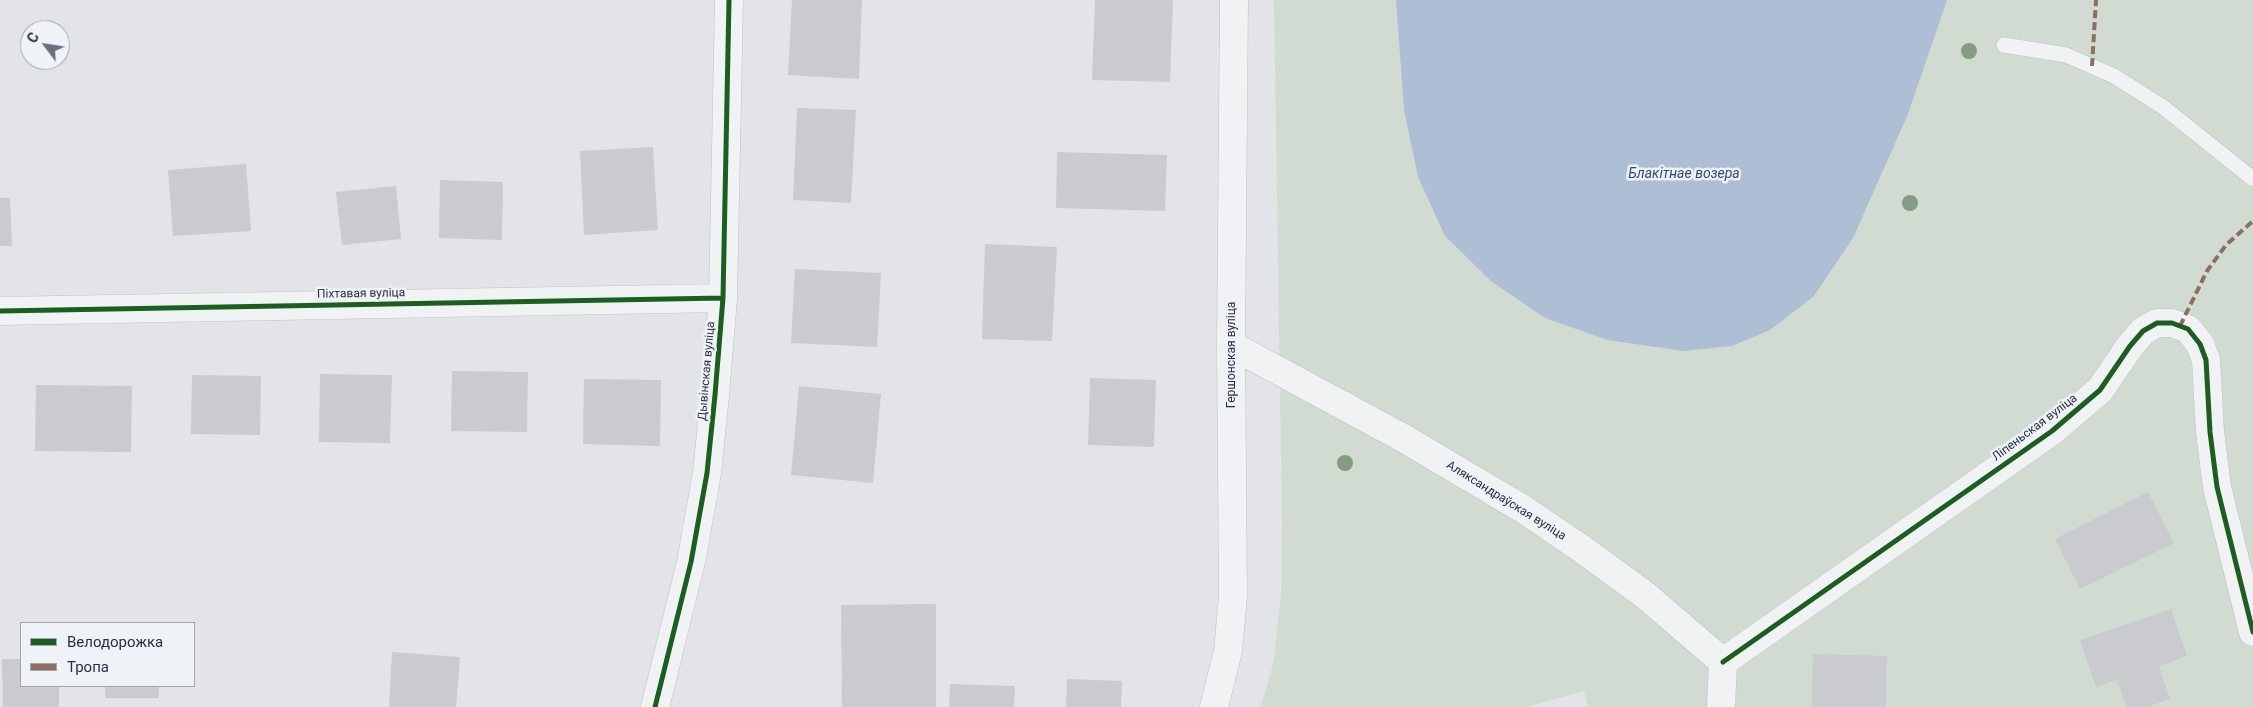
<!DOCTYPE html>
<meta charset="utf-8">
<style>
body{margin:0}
#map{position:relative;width:2253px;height:707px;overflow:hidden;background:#e2e4e7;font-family:Roboto,sans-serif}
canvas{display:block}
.legend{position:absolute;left:20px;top:622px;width:175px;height:65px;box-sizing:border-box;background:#eff2f7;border:1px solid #9fa4af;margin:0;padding:6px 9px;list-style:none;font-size:15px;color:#272f42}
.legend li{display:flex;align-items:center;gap:10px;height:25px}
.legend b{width:25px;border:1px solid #9fa4af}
.north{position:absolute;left:20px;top:20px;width:50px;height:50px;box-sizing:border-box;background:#eff2f7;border:1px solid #9fa4af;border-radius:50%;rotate:301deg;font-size:14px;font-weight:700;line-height:20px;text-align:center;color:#272f42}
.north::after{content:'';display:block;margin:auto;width:18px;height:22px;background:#686e7c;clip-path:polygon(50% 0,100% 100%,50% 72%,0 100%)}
</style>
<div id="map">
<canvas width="2253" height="707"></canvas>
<ul class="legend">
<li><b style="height:6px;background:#1b5e20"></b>Велодорожка</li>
<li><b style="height:6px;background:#8d6e63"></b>Тропа</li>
</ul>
<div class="north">С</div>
</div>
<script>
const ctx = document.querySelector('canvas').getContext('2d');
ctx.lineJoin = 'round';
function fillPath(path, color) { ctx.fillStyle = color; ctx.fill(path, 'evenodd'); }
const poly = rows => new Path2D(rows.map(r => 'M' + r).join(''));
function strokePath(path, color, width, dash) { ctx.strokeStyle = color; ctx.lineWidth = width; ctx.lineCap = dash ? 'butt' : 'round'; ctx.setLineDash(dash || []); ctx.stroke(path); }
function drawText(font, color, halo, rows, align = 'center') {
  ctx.font = font + ' Roboto,sans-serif'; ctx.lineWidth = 5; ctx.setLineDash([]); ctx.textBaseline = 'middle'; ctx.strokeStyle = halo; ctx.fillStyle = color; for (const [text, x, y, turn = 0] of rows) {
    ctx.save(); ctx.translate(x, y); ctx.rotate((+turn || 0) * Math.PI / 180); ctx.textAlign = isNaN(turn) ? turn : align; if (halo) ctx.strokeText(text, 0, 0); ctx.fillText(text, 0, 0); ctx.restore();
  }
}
fillPath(poly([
 [1274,0,2253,0,2253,707,1588,707,1584,691,1526,707,1261,707,1274,660,1281,593,1282,525]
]), '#d1dbd2');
fillPath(poly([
 [1396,0,1947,0,1908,114,1853,238,1814,296,1770,330,1732,346,1683,351,1608,340,1545,318,1491,281,1445,236,1418,177,1404,110]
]), '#aebed5');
fillPath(poly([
 [792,0,862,0,859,79,788,75],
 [1095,0,1173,0,1170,82,1092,80],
 [797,108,856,110,851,203,793,200],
 [653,147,658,230,584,235,580,151],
 [1057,152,1167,155,1165,211,1056,208],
 [246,164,251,231,173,236,168,170],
 [440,180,503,182,502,240,439,238],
 [396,186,401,239,342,245,336,192],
 [0,198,10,198,12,246,0,246],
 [985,244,1057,247,1052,341,982,339],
 [795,269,881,273,877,347,791,343],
 [452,371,528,372,527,432,451,431],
 [320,374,392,375,390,443,319,442],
 [192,375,261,376,260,435,191,434],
 [1090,378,1156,380,1154,447,1088,445],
 [584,379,661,380,660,446,583,444],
 [36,385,132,386,131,452,35,451],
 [799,386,881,394,873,483,791,475],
 [2148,492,2174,543,2080,589,2055,539],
 [936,604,936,707,842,707,841,605],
 [2171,609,2187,656,2159,666,2170,699,2147,707,2127,707,2117,680,2096,687,2080,640],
 [392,652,460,657,456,707,389,707],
 [1813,654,1887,656,1886,707,1812,707],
 [2,659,21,659,21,686,59,686,59,707,3,707],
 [1067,679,1122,681,1121,707,1066,707],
 [950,684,1015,686,1014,707,949,707],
 [105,686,159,686,159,698,105,698]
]), '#c9cbcf');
const lane = poly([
 [2004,45,2066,55,2114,76,2163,107,2253,179]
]);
const street = poly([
 [0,311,723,298],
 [1231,345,1405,439,1523,509,1582,549,1645,595,1723,662,1721,707],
 [1723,662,2052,431,2100,390,2130,346,2143,331,2157,323,2172,323,2188,329,2200,344,2206,360,2210,432,2217,487,2253,632],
 [655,707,691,562,707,473,715,395,723,298,729,0],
 [1214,707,1228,651,1233,596,1231,345,1234,0]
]);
strokePath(lane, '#bfc1c5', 16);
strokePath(street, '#bfc1c5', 29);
strokePath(lane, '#f1f2f4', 15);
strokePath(street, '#f1f2f4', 28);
strokePath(poly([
 [2092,66,2096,0],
 [2180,326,2207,271,2226,245,2253,221]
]), '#8d6e63', 4, [8, 4]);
strokePath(poly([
 [0,311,723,298],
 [1723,662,2052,431,2100,390,2130,346,2143,331,2157,323,2172,323,2188,329,2200,344,2206,360,2210,432,2217,487,2253,632],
 [655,707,691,562,707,473,715,395,723,298,729,0]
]), '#1b5e20', 5);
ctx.fillStyle = '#849b84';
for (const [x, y] of [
 [1969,51],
 [1910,203],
 [1345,463]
]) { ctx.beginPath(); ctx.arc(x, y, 8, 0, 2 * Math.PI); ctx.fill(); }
drawText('12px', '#272f42', '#eff2f7', [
 ["Піхтавая вуліца",361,294,-1],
 ["Гершонская вуліца",1232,355,-90],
 ["Дывінская вуліца",707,371,-85],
 ["Ліпеньская вуліца",2035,428,-37],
 ["Аляксандраўская вуліца",1506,501,32]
]);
drawText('italic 14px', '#2e4979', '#eff2f7', [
 ["Блакітнае возера",1684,174]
]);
</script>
